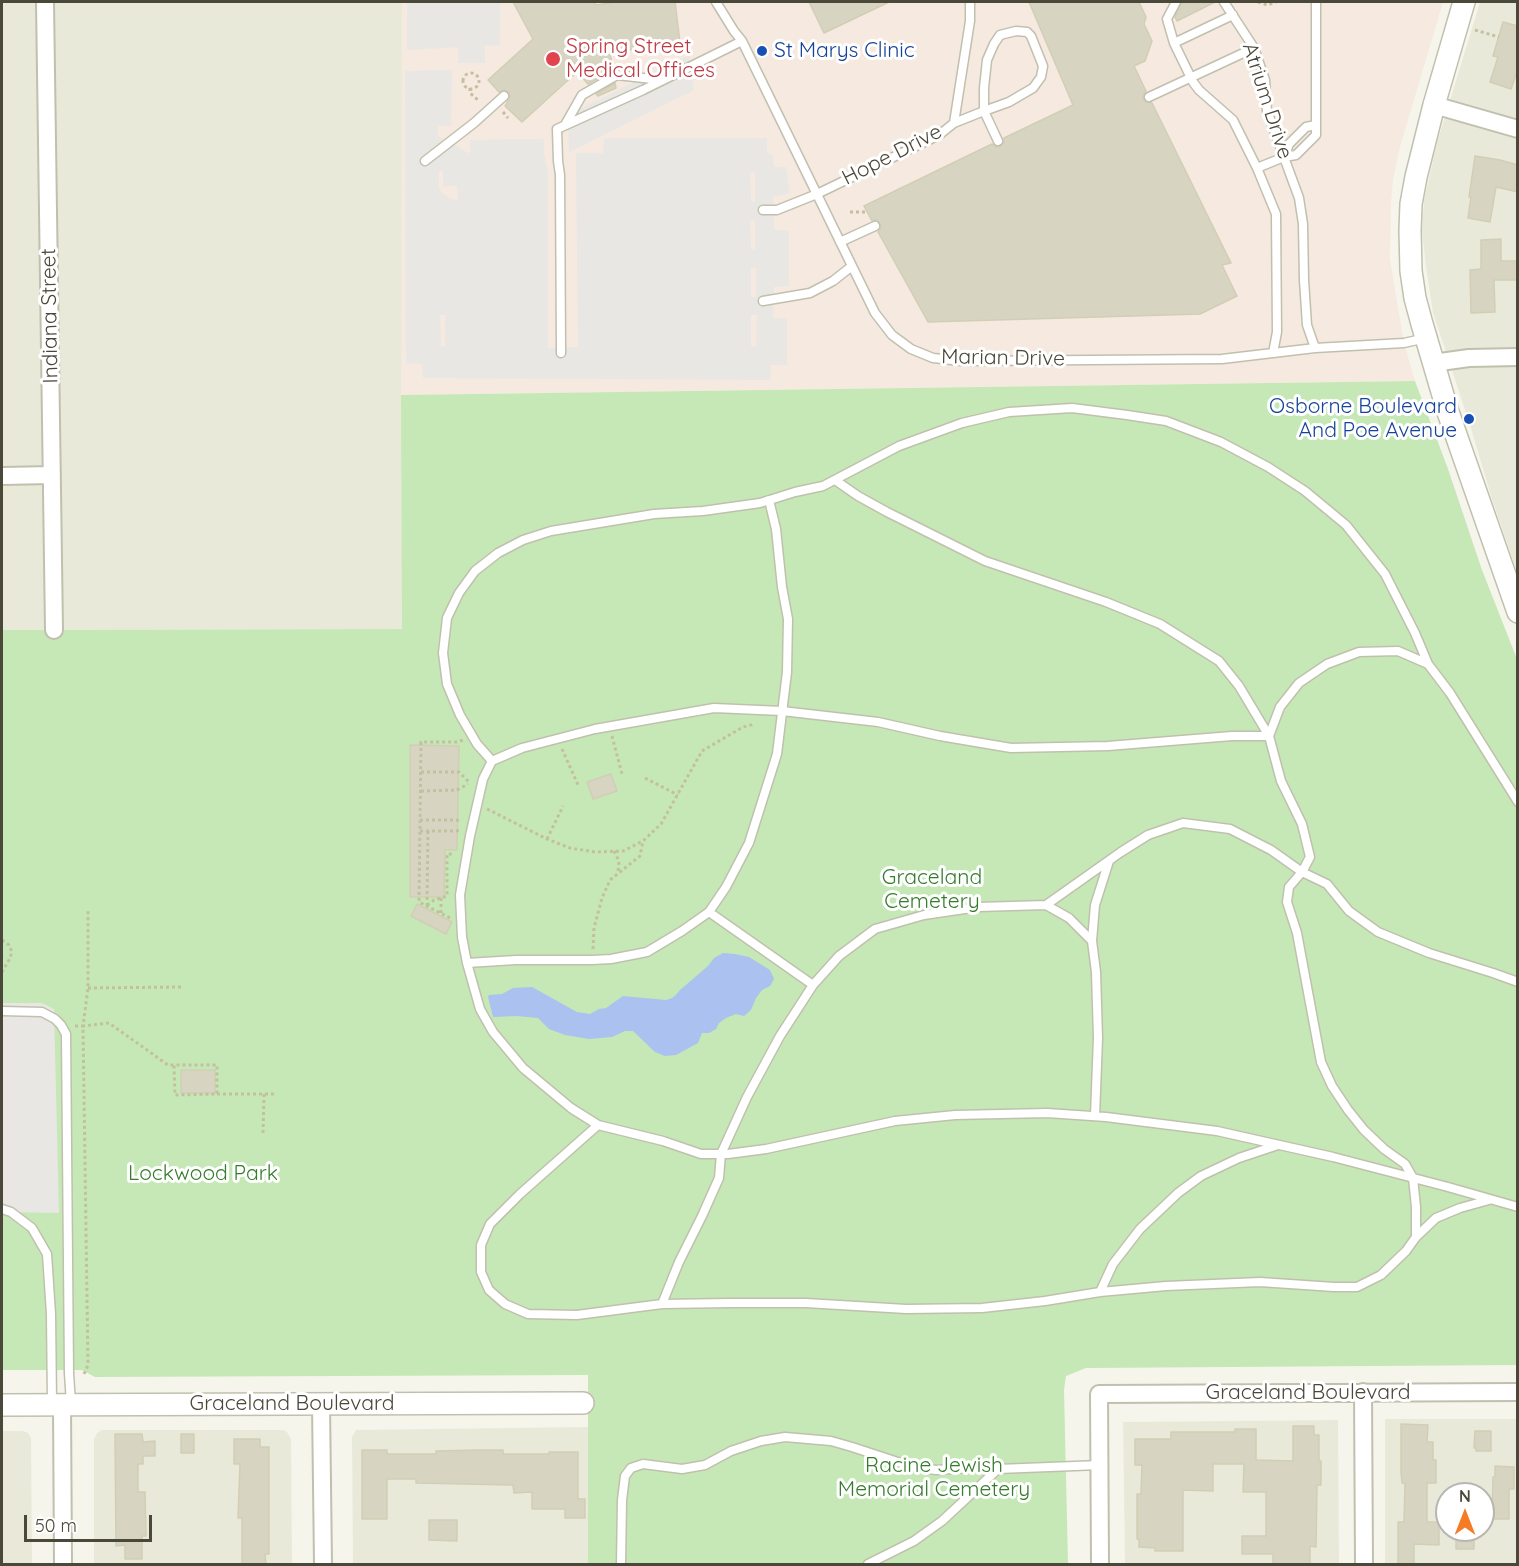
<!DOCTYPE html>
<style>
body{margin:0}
#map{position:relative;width:1519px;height:1566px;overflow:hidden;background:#f6f5ec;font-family:Quicksand,sans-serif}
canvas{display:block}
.frame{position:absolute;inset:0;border:3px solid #4a4839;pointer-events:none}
.north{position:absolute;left:1435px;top:1482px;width:60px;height:60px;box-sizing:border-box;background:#fff;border:2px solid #b7b6b0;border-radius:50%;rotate:0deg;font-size:16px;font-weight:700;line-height:24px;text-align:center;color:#4a4839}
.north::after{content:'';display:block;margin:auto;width:21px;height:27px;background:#f57b24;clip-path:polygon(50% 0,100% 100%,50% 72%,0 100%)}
.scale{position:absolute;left:24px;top:1515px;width:128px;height:27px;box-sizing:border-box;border:3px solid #4a4839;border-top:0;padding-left:8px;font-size:18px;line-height:21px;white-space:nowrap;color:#4a4839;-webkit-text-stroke:4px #fff;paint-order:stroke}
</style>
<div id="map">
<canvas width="1519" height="1566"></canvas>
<div class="frame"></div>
<div class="north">N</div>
<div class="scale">50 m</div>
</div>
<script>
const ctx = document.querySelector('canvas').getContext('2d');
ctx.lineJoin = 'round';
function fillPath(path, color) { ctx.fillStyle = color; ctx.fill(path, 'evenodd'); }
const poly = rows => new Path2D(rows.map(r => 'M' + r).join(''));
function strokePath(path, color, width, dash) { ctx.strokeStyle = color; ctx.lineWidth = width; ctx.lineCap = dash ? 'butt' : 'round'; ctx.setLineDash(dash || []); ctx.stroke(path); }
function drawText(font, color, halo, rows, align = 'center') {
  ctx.font = font + ' Quicksand,sans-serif'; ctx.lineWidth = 6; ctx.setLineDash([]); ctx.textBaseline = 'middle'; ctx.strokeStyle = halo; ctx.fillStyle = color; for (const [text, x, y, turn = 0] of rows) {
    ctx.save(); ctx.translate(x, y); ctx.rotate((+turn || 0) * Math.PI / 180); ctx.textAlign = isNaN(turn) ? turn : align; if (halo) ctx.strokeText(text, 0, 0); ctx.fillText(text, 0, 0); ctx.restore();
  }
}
fillPath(poly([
 [2,2,402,2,403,629,2,630],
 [1480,2,1517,2,1517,572,1492,499,1470,425,1433,313,1426,267,1422,231,1424,201,1437,143],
 [1385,1419,1517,1419,1517,1564,1385,1564],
 [1447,1494,1483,1494,1483,1530,1447,1530],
 [1338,1420,1339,1564,1125,1564,1123,1422],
 [589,1427,588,1564,353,1564,352,1437,356,1430],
 [102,1430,283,1430,287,1432,291,1439,292,1564,94,1564,94,1439,97,1433],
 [2,1431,23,1431,28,1433,31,1438,32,1564,2,1564]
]), '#e9e9da');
fillPath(poly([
 [402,2,1443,2,1400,147,1393,180,1391,202,1390,259,1404,343,1415,381,401,395]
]), '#f5e9e0');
fillPath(poly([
 [1415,381,1448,469,1482,570,1517,659,1517,1365,1086,1368,1066,1376,1064,1390,1068,1564,588,1564,588,1375,95,1377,82,1370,2,1370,2,630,402,629,401,395]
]), '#c5e8b6');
fillPath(poly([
 [407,2,500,2,500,46,485,45,485,63,458,63,458,47,407,50],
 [689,55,694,90,569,152,568,115],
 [452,70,451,126,438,126,438,136,470,154,470,140,544,139,544,153,548,173,548,348,578,347,576,153,603,153,604,140,607,138,767,138,767,152,773,155,774,167,786,167,790,193,773,197,774,230,789,231,789,286,774,287,773,319,787,318,787,365,771,365,770,380,423,378,422,364,406,363,405,71],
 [440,170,443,172,443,186,457,186,458,200,450,199,441,192,439,187,439,172],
 [750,172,755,172,755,202,751,201],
 [750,220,755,220,755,250,751,249],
 [751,268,756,268,756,297,751,297],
 [440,315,445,315,445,346,441,346],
 [751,315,757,315,756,347,751,346],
 [2,1003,42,1003,54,1009,59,1213,2,1212]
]), '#e8e7e3');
fillPath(poly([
 [723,953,735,954,749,957,770,970,774,979,770,986,762,990,756,998,751,1010,744,1016,736,1014,726,1018,719,1023,716,1029,709,1033,702,1033,698,1043,676,1055,665,1056,655,1052,633,1031,625,1031,612,1037,589,1039,565,1035,549,1029,538,1018,517,1016,493,1017,488,997,489,995,502,994,513,988,532,987,577,1012,590,1014,599,1009,606,1008,623,996,666,1000,672,998,676,995,680,990,708,966,714,958]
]), '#abc1f0');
const building = poly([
 [513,2,594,2,596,5,616,2,675,2,680,42,610,53,613,70,588,84,577,72,522,122,505,106,510,97,509,92,505,90,499,92,488,80,533,39,513,2],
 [809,2,889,2,824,33,809,2],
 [1029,2,1139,2,1146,17,1144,24,1152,41,1145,61,1134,66,1146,91,1144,94,1143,99,1146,102,1152,103,1231,263,1222,265,1237,296,1200,314,928,322,878,232,881,227,880,223,876,220,872,221,864,206,992,144,997,147,1001,146,1004,142,1004,138,1073,105,1029,2],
 [1182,2,1215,2,1177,21,1175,17,1182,2],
 [1503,22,1518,26,1518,69,1511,89,1490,82,1498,57,1493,56,1503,22],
 [615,83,616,88,598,96,596,94,615,83],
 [1475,156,1500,160,1518,165,1518,192,1496,187,1490,222,1468,218,1471,197,1469,197,1475,156],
 [1501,239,1501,261,1518,261,1518,280,1494,280,1495,312,1471,313,1470,270,1481,269,1481,240,1501,239],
 [410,745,459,746,457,850,445,850,444,897,410,897,410,745],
 [611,774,617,791,593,799,587,782,611,774],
 [417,904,452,922,446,934,411,916,417,904],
 [181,1070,215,1070,215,1093,181,1093,181,1070],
 [1401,1424,1428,1425,1427,1442,1433,1442,1433,1460,1436,1460,1436,1483,1427,1483,1427,1522,1439,1522,1439,1545,1414,1544,1414,1564,1398,1564,1398,1522,1404,1522,1405,1483,1402,1483,1401,1473,1401,1424],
 [1293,1426,1314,1426,1314,1435,1319,1435,1319,1461,1321,1461,1321,1485,1317,1485,1316,1547,1310,1546,1310,1564,1273,1564,1273,1554,1242,1554,1242,1536,1266,1536,1266,1492,1243,1492,1244,1464,1213,1464,1213,1491,1183,1490,1183,1551,1155,1551,1155,1548,1139,1547,1139,1539,1137,1539,1137,1494,1141,1494,1142,1465,1135,1465,1135,1439,1171,1439,1171,1432,1235,1432,1235,1429,1256,1429,1256,1460,1293,1461,1293,1426],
 [1475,1431,1491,1431,1491,1451,1476,1451,1476,1448,1474,1448,1475,1431],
 [115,1434,142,1434,143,1442,155,1441,155,1456,143,1456,143,1464,138,1464,138,1492,145,1492,146,1536,142,1536,142,1559,125,1559,125,1545,116,1546,115,1434],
 [181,1434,194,1434,194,1453,181,1453,181,1434],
 [234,1439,260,1439,260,1447,269,1447,269,1554,265,1554,266,1564,242,1564,242,1518,238,1518,240,1464,234,1464,234,1439],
 [362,1450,387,1450,387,1454,436,1454,436,1451,479,1450,503,1450,503,1454,549,1454,549,1452,578,1452,578,1499,585,1499,585,1518,565,1518,565,1509,532,1509,532,1492,514,1493,513,1485,416,1483,416,1479,387,1479,387,1519,362,1519,362,1450],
 [1495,1466,1514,1467,1514,1489,1509,1489,1509,1519,1492,1519,1493,1477,1495,1477,1495,1466],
 [429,1520,457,1520,457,1541,429,1540,429,1520],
 [1456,1536,1474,1536,1474,1549,1456,1549,1456,1536]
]);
fillPath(building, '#d7d4c2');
strokePath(building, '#d2ceb5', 1.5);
const service = poly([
 [716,2,734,31,742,41,875,313,892,335,911,349,933,358,961,361,1222,359,1315,348,1404,343,1426,338],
 [1176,2,1167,19,1174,43,1193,82,1199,90,1233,120,1257,168,1276,214,1277,332,1273,353],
 [1224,2,1254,48,1265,80,1267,111,1299,198,1303,224,1304,280,1307,325,1315,348],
 [1174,43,1233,15],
 [1149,97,1254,48],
 [954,123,984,111,1009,102,1033,88,1041,77,1043,66,1031,36,1027,32,1016,31,1000,35,994,44,987,60,984,88,984,111,998,141],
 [565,125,582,95,617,75,661,80],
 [1284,157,1289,144,1306,127,1316,125],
 [425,161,474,123,504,96],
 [1257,168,1284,157,1296,155,1316,135,1316,2],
 [763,210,777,210,817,194,939,135,954,123,970,21,970,2],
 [840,242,875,226],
 [763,301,810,293,833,281,852,266],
 [561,353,560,175,558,161,557,129,643,90,742,41],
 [835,480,858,496,887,512,985,561,1106,602,1160,624,1219,661,1239,686,1269,736,1281,781,1302,824,1310,857,1302,872,1289,887,1287,902,1297,933,1321,1062,1332,1086,1348,1110,1364,1130,1384,1149,1405,1164,1413,1178,1416,1207,1416,1237],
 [492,761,477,744,460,715,447,684,443,653,447,618,459,593,475,571,498,553,523,540,551,531,654,514,703,511,760,503,795,492,823,486,899,446,962,423,1009,412,1072,408,1127,415,1166,421,1221,442,1268,467,1305,491,1346,525,1385,574,1415,633,1428,664],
 [1518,802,1450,693,1428,664,1398,651,1359,652,1327,664,1299,683,1280,707,1269,736,1232,736,1108,746,1011,748,940,736,878,722,782,711,714,708,595,729,522,748,492,761,483,779,470,836,460,895,462,937,467,963,480,1009,493,1032,523,1068,571,1108,598,1125,663,1141,701,1154,728,1154,766,1149,895,1121,955,1115,1047,1113,1106,1117,1217,1131,1333,1157,1448,1187,1518,1207],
 [1046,905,1121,852,1148,835,1183,823,1230,829,1271,850,1302,872,1327,884,1349,911,1378,932,1429,953,1493,973,1518,982],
 [1092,941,1095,905,1109,861],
 [467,963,516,960,592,960,611,959,647,952,682,931,709,912,726,887,749,843,777,754,787,672,788,619,782,587,776,529,769,500],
 [813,985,839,956,875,929,924,915,978,907,1046,905,1069,918,1092,941,1096,972,1098,1038,1095,1116],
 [2,1011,42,1012,55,1019,61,1025,66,1034,69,1373,71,1404],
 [598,1125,520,1194,490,1224,481,1245,481,1272,489,1290,505,1304,528,1314,577,1315,662,1304,730,1303,806,1303,906,1309,982,1308,1045,1301,1100,1292,1166,1286,1260,1282,1334,1287,1357,1287,1381,1275,1406,1251,1416,1237,1436,1218,1460,1208,1489,1200],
 [2,1209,11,1212,32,1228,47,1254,51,1314,52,1403],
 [1100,1292,1113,1264,1140,1229,1178,1193,1201,1176,1239,1158,1278,1145],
 [662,1304,679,1262,702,1216,719,1178,721,1154,747,1097,780,1036,813,985,709,912],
 [621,1564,622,1500,625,1476,631,1468,643,1464,682,1469,705,1465,731,1451,761,1441,785,1437,831,1441,852,1447,913,1467,936,1470,984,1467,998,1469,1100,1465],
 [868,1564,914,1541,942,1521,998,1469]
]);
const minor = poly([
 [45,2,54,630],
 [1434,105,1518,129],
 [1433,363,1469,358,1518,357],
 [2,476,52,475],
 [1363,1392,1364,1564],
 [321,1404,323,1564],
 [62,1405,63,1564],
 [1100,1564,1099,1394,1518,1392]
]);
const tertiary = poly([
 [1464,2,1434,105,1416,177,1411,204,1410,231,1411,271,1415,298,1422,324,1448,412,1518,612],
 [2,1405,583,1403]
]);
strokePath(service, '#c1c0ae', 11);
strokePath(minor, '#c1c0ae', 20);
strokePath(tertiary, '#c1c0ae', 24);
strokePath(poly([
 [1258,2,1267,5,1276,2],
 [1475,30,1499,37],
 '463 81a8 8 0 1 1 16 0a8 8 0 1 1-16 0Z',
 [470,88,470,93,479,101],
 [503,112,508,118],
 [850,212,867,212],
 [612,736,622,774],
 [562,749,579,787],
 [421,772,459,772,469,782],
 [645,778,678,795],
 [421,791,457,790,468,784],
 [487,809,547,839,570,848,595,852,623,851,643,841,661,824,702,751,743,727,755,724],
 [420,820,457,820,460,822],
 [420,831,457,831,460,829],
 [547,839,563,806],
 [614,851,619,861,618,872],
 [427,905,434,900,447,896,447,854,454,854],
 [427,906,428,831],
 [441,913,441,898],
 [450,918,419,902,421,742,457,742,463,740],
 [2,940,9,945,12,952,9,960,2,972],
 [593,949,594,928,602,898,610,880,640,856,643,841],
 [88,988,182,987],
 [75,1026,83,1026,88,988,88,910],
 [217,1094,274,1094],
 [263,1133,264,1094],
 [84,1374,88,1365,83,1026,109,1023,168,1065,217,1065,217,1094,175,1095,174,1065]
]), '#c3c0a0', 3, [3, 3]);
strokePath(service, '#fff', 8);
strokePath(minor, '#fff', 16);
strokePath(tertiary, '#fff', 21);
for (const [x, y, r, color] of [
 [762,51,6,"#1a4fb4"],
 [553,59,8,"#e0444e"],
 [1469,419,6,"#1a4fb4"]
]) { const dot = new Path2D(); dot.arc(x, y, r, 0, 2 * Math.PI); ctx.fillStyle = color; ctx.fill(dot); strokePath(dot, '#fff', 2); }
drawText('21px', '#be3a42', '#fff', [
 ["Spring Street",566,47],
 ["Medical Offices",566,71]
], 'left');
drawText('21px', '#164399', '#fff', [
 ["St Marys Clinic",774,51],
 ["Osborne Boulevard",1457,407,"right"],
 ["And Poe Avenue",1457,431,"right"]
], 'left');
drawText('21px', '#4a4839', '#fff', [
 ["Atrium Drive",1267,101,72],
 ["Hope Drive",892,155,-27],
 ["Indiana Street",50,316,-91],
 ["Marian Drive",1003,358,1],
 ["Graceland Boulevard",1308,1393],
 ["Graceland Boulevard",292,1404]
]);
drawText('21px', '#367c2d', '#fff', [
 ["Graceland",932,878],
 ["Cemetery",932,902],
 ["Lockwood Park",203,1174],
 ["Racine Jewish",934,1466],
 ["Memorial Cemetery",934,1490]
]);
</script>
